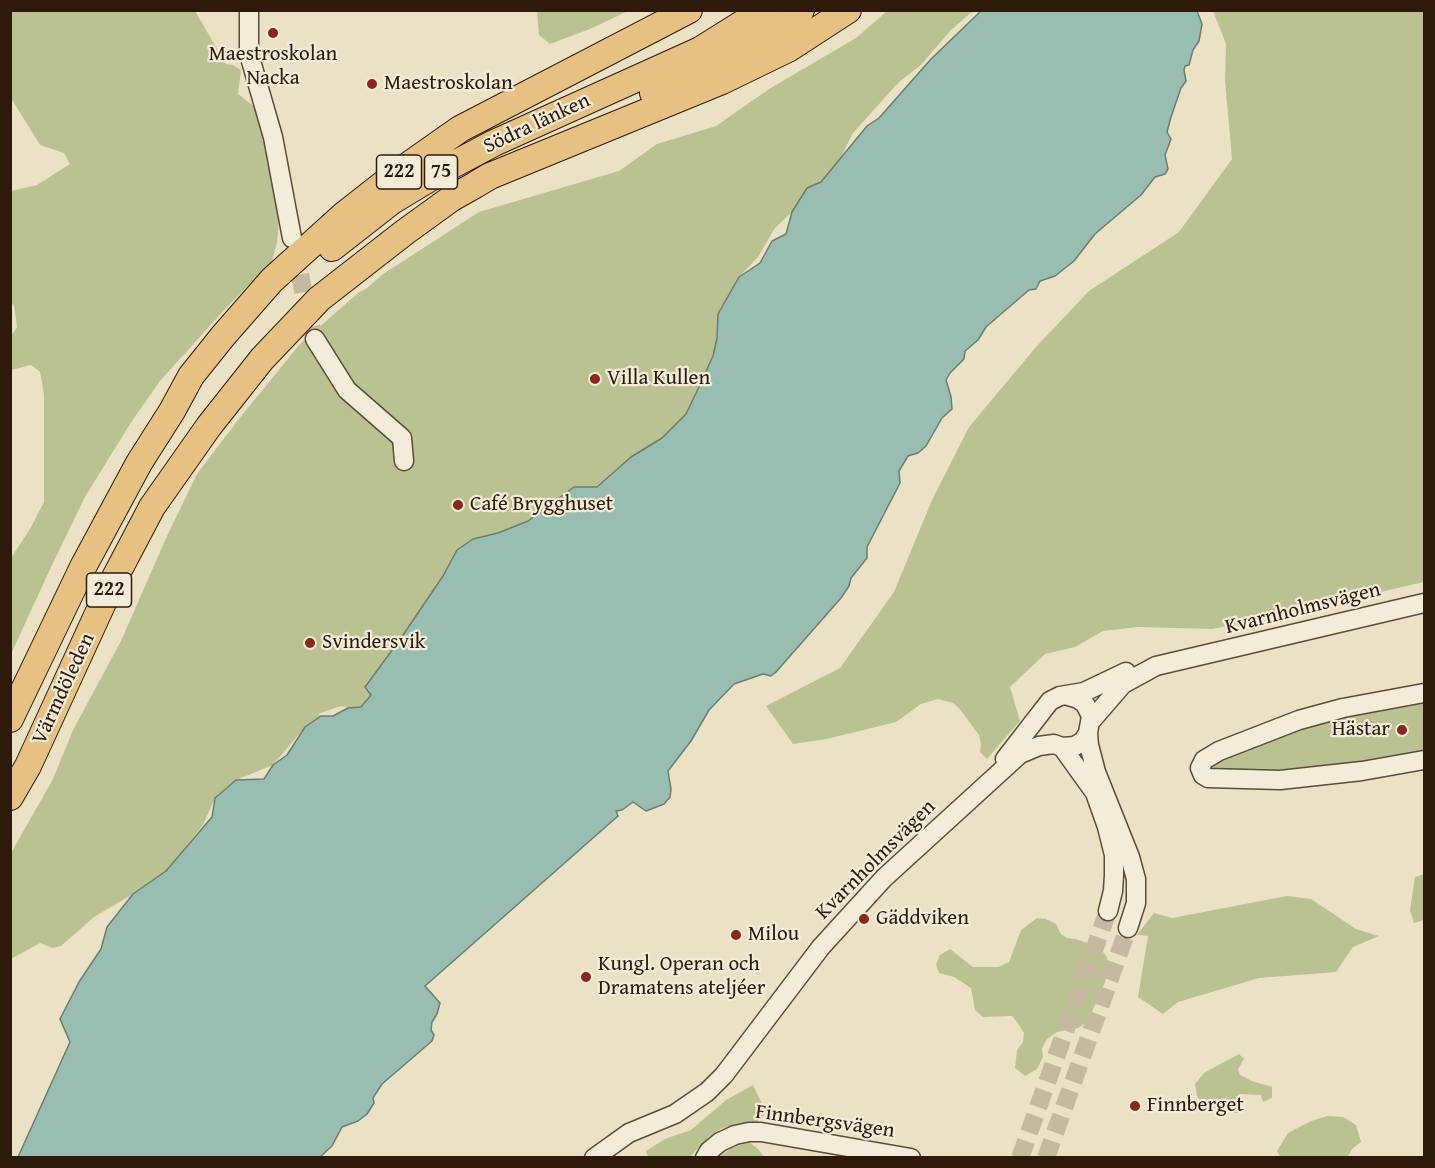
<!DOCTYPE html>
<meta charset="utf-8">
<style>
body{margin:0}
#map{position:relative;width:1435px;height:1168px;overflow:hidden;background:#ebe2c5;font-family:"Gentium Book Plus",serif}
canvas{display:block}
.frame{position:absolute;inset:0;border:12px solid #2d1a0a;pointer-events:none}
</style>
<div id="map">
<canvas width="1435" height="1168"></canvas>
<div class="frame"></div>
</div>
<script>
const ctx = document.querySelector('canvas').getContext('2d');
ctx.lineJoin = 'round';
function fillPath(path, color) { ctx.fillStyle = color; ctx.fill(path, 'evenodd'); }
const poly = rows => new Path2D(rows.map(r => 'M' + r).join(''));
function strokePath(path, color, width, dash) { ctx.strokeStyle = color; ctx.lineWidth = width; ctx.lineCap = dash ? 'butt' : 'round'; ctx.setLineDash(dash || []); ctx.stroke(path); }
function drawText(font, color, halo, rows, align = 'center') {
  ctx.font = font + ' "Gentium Book Plus",serif'; ctx.lineWidth = 4.5; ctx.setLineDash([]); ctx.textBaseline = 'middle'; ctx.strokeStyle = halo; ctx.fillStyle = color; for (const [text, x, y, turn = 0] of rows) {
    ctx.save(); ctx.translate(x, y); ctx.rotate((+turn || 0) * Math.PI / 180); ctx.textAlign = isNaN(turn) ? turn : align; if (halo) ctx.strokeText(text, 0, 0); ctx.fillText(text, 0, 0); ctx.restore();
  }
}
fillPath(poly([
 [11,11,195,11,226,64,233,65,241,70,238,94,264,114,280,209,277,242,272,261,226,308,160,381,130,424,85,497,51,567,11,654,11,558,30,529,44,502,44,395,40,372,31,365,11,370,11,336,17,327,14,306,10,300,11,191,37,185,70,164,64,153,40,145,11,98],
 [537,11,537,10,628,11,590,29,550,44,539,35],
 [887,11,973,11,950,31,921,65,899,82,853,133,837,165,821,182,807,188,792,212,775,228,758,257,739,277,718,314,717,338,713,356,686,414,662,439,631,457,596,487,574,487,528,521,498,533,473,539,457,550,443,576,401,638,365,686,371,695,361,707,348,708,341,706,318,714,321,716,305,727,273,765,236,780,215,798,203,825,166,871,133,894,94,917,61,946,52,948,40,943,11,959,11,853,53,779,73,730,121,641,167,536,197,474,238,420,300,344,358,293,367,288,383,274,479,212,619,171,657,144,716,126,769,89,856,38],
 [1213,11,1424,11,1424,582,1240,624,1212,629,1138,627,1103,631,1075,647,1045,654,1010,687,1020,721,987,759,980,752,981,744,979,735,959,708,953,703,938,699,921,704,896,722,827,739,793,744,766,706,840,668,894,592,932,500,969,427,1036,347,1089,291,1179,232,1232,159,1225,81,1226,44],
 [1424,697,1424,753,1304,772,1209,770,1206,762,1310,721],
 [1424,874,1424,920,1414,923,1410,910,1415,877],
 [1287,896,1311,899,1356,929,1379,936,1353,947,1336,972,1259,978,1178,1002,1163,1014,1138,997,1148,936,1137,935,1154,913,1172,918],
 [1037,918,1046,919,1056,924,1061,934,1067,938,1076,939,1099,947,1107,957,1109,966,1105,982,1088,1021,1078,1028,1057,1032,1047,1039,1042,1048,1043,1057,1037,1069,1025,1076,1015,1068,1017,1050,1023,1042,1024,1033,1017,1022,1012,1016,983,1017,975,1010,971,988,954,977,939,973,936,964,940,955,950,949,973,967,998,967,1009,962,1021,930],
 [1239,1054,1244,1059,1238,1069,1240,1075,1252,1081,1272,1087,1272,1098,1263,1102,1261,1095,1239,1094,1243,1112,1239,1113,1229,1113,1223,1110,1203,1105,1197,1096,1195,1084,1204,1073],
 [753,1085,763,1106,768,1111,757,1122,722,1128,708,1137,690,1157,648,1157,646,1151,665,1139,691,1130,726,1100],
 [1328,1116,1343,1117,1356,1125,1361,1142,1352,1149,1348,1157,1280,1157,1277,1151,1288,1133,1311,1121],
 [749,1142,758,1149,764,1157,719,1157,732,1148]
]), '#bbc292');
const water = poly([
 [982,10,1197,11,1202,24,1199,41,1193,50,1189,65,1185,66,1184,70,1186,81,1181,88,1171,117,1167,132,1171,139,1165,155,1168,169,1165,174,1155,177,1141,195,1095,234,1074,261,1055,276,1040,281,1036,289,1029,290,994,320,986,327,978,340,965,351,964,359,950,373,946,380,951,397,952,409,942,418,926,446,918,453,908,456,899,471,900,483,867,547,867,558,851,578,849,586,841,598,776,672,771,676,763,674,734,684,709,710,691,741,668,771,671,789,670,797,664,804,646,811,633,802,622,810,616,811,618,816,425,986,440,1003,437,1014,432,1022,431,1030,434,1035,432,1041,382,1084,373,1098,374,1103,367,1114,358,1121,342,1127,332,1146,320,1157,18,1157,70,1042,60,1019,79,982,101,949,107,927,133,894,166,871,212,817,215,798,236,780,264,779,273,765,287,755,305,727,321,716,333,716,348,708,361,707,371,695,365,687,401,638,443,576,457,550,473,539,498,533,528,521,574,487,597,487,631,457,662,438,686,414,698,389,713,356,717,338,718,314,739,277,760,263,772,241,786,234,792,212,807,188,821,182,867,126,879,118,931,59,982,10]
]);
fillPath(water, '#98beb2');
strokePath(water, '#6d7c6f', 1.5);
strokePath(poly([
 [295,248,308,317,315,339],
 [1020,1158,1108,911],
 [1046,1158,1128,928]
]), '#c5baa0', 18, [18, 9]);
const minor = poly([
 [249,10,249,54,273,137,292,238],
 [315,339,347,390,402,438,404,461],
 [1424,693,1343,708,1299,720,1219,751,1204,760,1200,768,1203,775,1208,778,1280,780,1362,771,1424,760],
 [1091,721,1123,684,1156,666,1424,603],
 [1088,733,1089,745,1096,772,1130,857,1136,879,1136,903,1128,928],
 [1062,747,1095,793,1107,827,1114,855,1114,875,1113,891,1108,911],
 [1005,759,1050,701,1060,696,1084,692,1126,672],
 [594,1158,629,1133,675,1114,707,1092,724,1075,821,947,884,878,1020,754,1039,746,1054,744,1062,747,1075,746,1083,741,1088,733,1091,716,1085,704,1078,699,1068,696],
 [705,1158,709,1151,720,1142,735,1135,749,1132,761,1132,911,1158]
]);
const highway = poly([
 [653,93,779,27,801,10],
 [332,248,392,201,445,169,494,143,700,50,764,10],
 [10,719,83,567,139,463,172,411,191,376,223,336,272,280,345,214,396,174,460,129,689,10],
 [10,797,28,766,112,583,152,507,209,426,262,359,319,299,405,232,452,198,475,185,490,176,722,81,788,49,848,10]
]);
strokePath(minor, '#5c4c39', 21);
strokePath(highway, '#2d1a0a', 28);
strokePath(minor, '#f2ecd9', 18);
strokePath(highway, '#e6c182', 26);
for (const [x, y, r, color] of [
 [273,33,6,"#8f2418"],
 [372,84,6,"#8f2418"],
 [595,379,6,"#8f2418"],
 [458,505,6,"#8f2418"],
 [310,643,6,"#8f2418"],
 [1402,730,6,"#8f2418"],
 [864,919,6,"#8f2418"],
 [736,935,6,"#8f2418"],
 [586,977,6,"#8f2418"],
 [1135,1106,6,"#8f2418"]
]) { const dot = new Path2D(); dot.arc(x, y, r, 0, 2 * Math.PI); ctx.fillStyle = color; ctx.fill(dot); strokePath(dot, '#f2ecd9', 2); }
for (const [x, y, w] of [
 [399,172,45],
 [441,172,33],
 [109,590,45]
]) { const box = new Path2D(); box.roundRect(x - w / 2, y - 17, w, 34, 4.5); ctx.fillStyle = '#f2ecd9'; ctx.fill(box); strokePath(box, '#2d1a0a', 1.5); }
drawText('bold 20px', '#2d1a0a', null, [
 ["222",399,172],
 ["75",441,172],
 ["222",109,590]
]);
drawText('21px', '#2d1a0a', '#f2ecd9', [
 ["Maestroskolan",273,55,"center"],
 ["Nacka",273,79,"center"],
 ["Maestroskolan",384,84],
 ["Villa Kullen",607,379],
 ["Café Brygghuset",470,505],
 ["Svindersvik",322,643],
 ["Hästar",1390,730,"right"],
 ["Gäddviken",876,919],
 ["Milou",748,935],
 ["Kungl. Operan och",598,965],
 ["Dramatens ateljéer",598,989],
 ["Finnberget",1147,1106]
], 'left');
drawText('21px', '#2d1a0a', '#f2ecd9', [
 ["Södra länken",537,124,-25],
 ["Kvarnholmsvägen",1303,609,-14],
 ["Värmdöleden",64,689,-65],
 ["Kvarnholmsvägen",876,860,-45],
 ["Finnbergsvägen",825,1122,8]
]);
</script>
